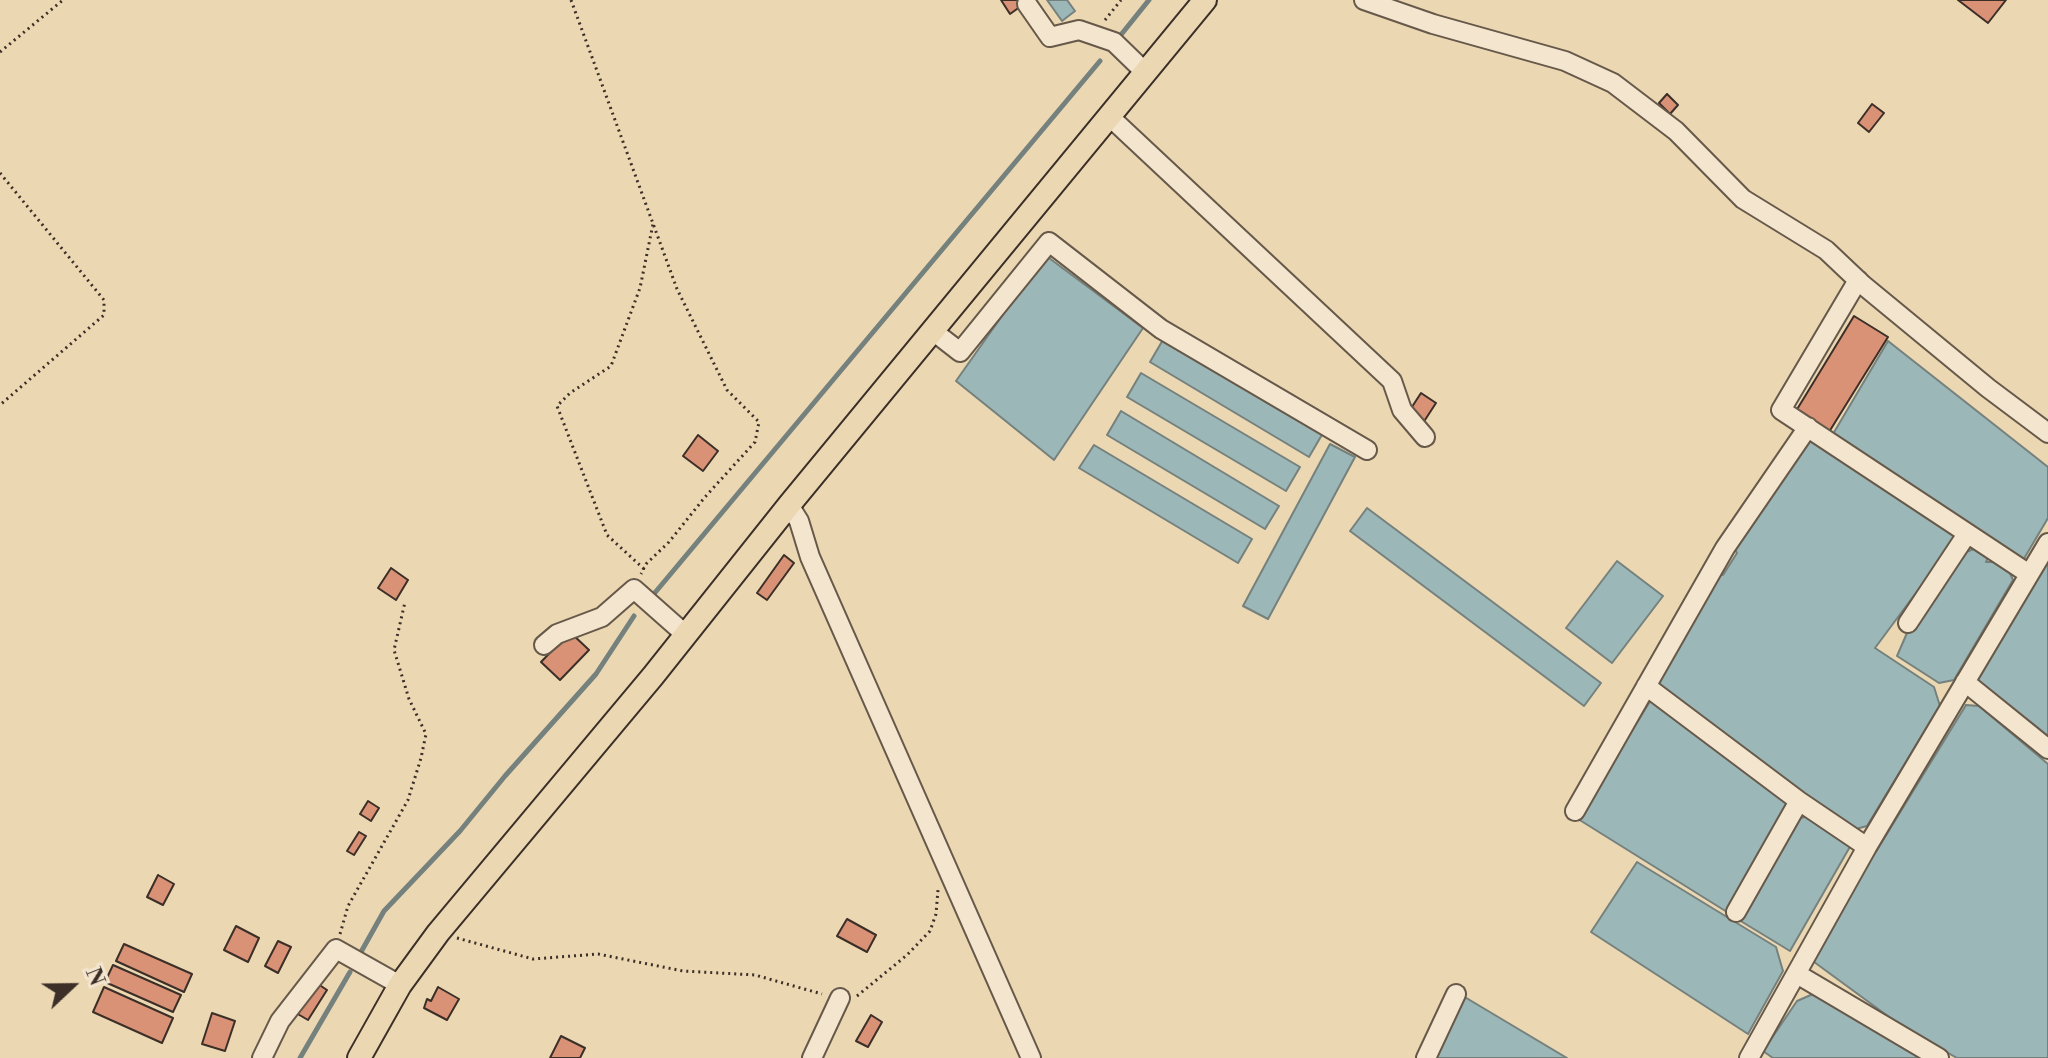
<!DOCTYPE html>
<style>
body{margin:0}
#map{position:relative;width:2048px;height:1058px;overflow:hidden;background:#ecd7b3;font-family:"Libre Bodoni",serif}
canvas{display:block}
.north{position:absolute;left:32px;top:946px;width:80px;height:80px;-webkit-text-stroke:6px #f3e5ce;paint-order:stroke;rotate:68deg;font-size:22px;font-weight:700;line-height:32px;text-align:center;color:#3b2f27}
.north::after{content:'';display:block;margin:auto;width:28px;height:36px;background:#3b2f27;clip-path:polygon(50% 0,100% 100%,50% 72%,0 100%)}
</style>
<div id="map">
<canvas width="2048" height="1058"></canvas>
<div class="north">N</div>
</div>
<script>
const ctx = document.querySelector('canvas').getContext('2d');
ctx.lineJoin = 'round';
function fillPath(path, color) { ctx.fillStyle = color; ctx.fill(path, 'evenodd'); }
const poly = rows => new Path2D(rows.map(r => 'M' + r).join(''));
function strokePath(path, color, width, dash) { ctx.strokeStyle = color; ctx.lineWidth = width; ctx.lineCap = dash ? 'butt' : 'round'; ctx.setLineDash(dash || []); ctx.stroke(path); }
const water = poly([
 [1047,0,1067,0,1075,11,1062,21,1047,0],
 [1045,255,1143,328,1054,460,956,381,1045,255],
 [1164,338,1323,433,1309,457,1150,362,1164,338],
 [1888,341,2048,467,2048,518,2022,562,1833,434,1888,341],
 [1141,373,1300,467,1286,491,1127,397,1141,373],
 [1121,411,1279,506,1265,529,1107,435,1121,411],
 [1810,436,1959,535,1875,648,1934,687,1940,706,1867,826,1852,830,1654,685,1718,574,1723,575,1737,553,1733,546,1810,436],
 [1330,444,1355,457,1268,619,1243,606,1330,444],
 [1094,445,1252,539,1238,563,1079,468,1094,445],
 [1367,508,1601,683,1584,706,1350,531,1367,508],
 [1976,548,1989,556,1986,562,2005,562,2013,580,1954,680,1939,683,1897,656,1907,633,1959,555,1976,548],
 [2048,556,2048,740,1974,680,2048,556],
 [1617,561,1663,596,1612,663,1566,628,1617,561],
 [1652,698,1790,799,1727,912,1578,819,1652,698],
 [1966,705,1979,706,2048,764,2048,1058,1957,1058,1900,1025,1810,959,1966,705],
 [1812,815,1851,845,1790,951,1739,920,1797,819,1812,815],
 [1637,862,1776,947,1783,971,1748,1034,1591,932,1637,862],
 [1813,994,1925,1058,1773,1058,1763,1051,1797,1001,1813,994],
 [1463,996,1567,1058,1435,1058,1463,996]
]);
fillPath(water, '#9cb7b7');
strokePath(water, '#75817d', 2);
strokePath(poly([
 [1120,36,1149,0],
 [653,595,1100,61],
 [361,952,384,911,460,831,505,776,596,674,634,616],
 [300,1058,350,972]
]), '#75817d', 5);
const building = poly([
 [1001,0,1022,0,1024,4,1010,14,1001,0],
 [1958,0,2006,0,1988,23,1958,0],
 [1667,94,1678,105,1670,114,1659,103,1667,94],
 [1872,104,1884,113,1869,132,1858,123,1872,104],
 [1854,316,1888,337,1829,432,1796,411,1854,316],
 [1421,393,1436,403,1423,423,1408,413,1421,393],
 [698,435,718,451,703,471,683,456,698,435],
 [784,555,794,563,767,600,757,593,784,555],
 [391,568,408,580,396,600,378,588,391,568],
 [570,632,589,650,560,680,541,662,570,632],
 [368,801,379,808,371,821,360,814,368,801],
 [359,832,366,836,354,855,347,851,359,832],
 [158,875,174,884,163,905,147,897,158,875],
 [847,919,876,935,867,952,837,936,847,919],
 [236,926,259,938,248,962,224,950,236,926],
 [278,941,291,947,278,973,265,966,278,941],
 [124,944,192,974,184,992,116,961,124,944],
 [113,965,181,995,173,1012,105,982,113,965],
 [315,982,327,990,308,1020,296,1013,315,982],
 [104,987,173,1018,162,1043,93,1012,104,987],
 [438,987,459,999,447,1020,424,1008,427,999,431,1001,438,987],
 [212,1013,235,1021,225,1051,202,1044,212,1013],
 [871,1015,882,1022,868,1047,856,1041,871,1015],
 [561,1036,585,1048,580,1058,550,1058,561,1036]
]);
fillPath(building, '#da9277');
strokePath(building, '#3b2f27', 2);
const minor = poly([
 [1364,0,1433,24,1565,61,1613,83,1676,131,1743,199,1826,250,1863,285,1988,388,2048,433],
 [1027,4,1050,37,1079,30,1114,42,1146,73],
 [1110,117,1392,381,1402,410,1425,437],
 [1858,280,1781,410,2029,574],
 [933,331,960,352,1049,242,1161,329,1367,450],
 [789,505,799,521,810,557,1031,1058],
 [1908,623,1967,534],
 [544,645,557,634,602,617,634,589,686,635],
 [1965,682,2048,749],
 [1646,686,1799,801,1867,847],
 [1575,811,1725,548,1808,427],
 [1736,912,1799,801],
 [1797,974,1939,1058],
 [262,1058,280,1021,336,949,400,985],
 [812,1058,840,998],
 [1426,1058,1456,994],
 [1749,1058,1867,847,2048,543]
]);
const major = poly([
 [359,1058,400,985,438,933,653,676,789,505,1205,0]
]);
strokePath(minor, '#67594a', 22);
strokePath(major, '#3b2f27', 26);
strokePath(poly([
 [571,0,677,289,727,390,759,422,755,442,705,497,669,542,646,564,641,574],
 [1105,20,1121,0],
 [0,52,63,0],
 [0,173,104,300,104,315,0,405],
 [644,569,607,535,557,406,570,393,611,366,640,288,653,224],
 [340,934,348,906,408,800,421,758,426,734,409,699,394,650,405,602],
 [457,938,533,959,598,954,683,971,755,975,822,994],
 [857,996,907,955,930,931,936,914,938,890]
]), '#3b2f27', 3, [2, 4]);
strokePath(minor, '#f3e5ce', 18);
strokePath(major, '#ecd7b3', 22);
</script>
